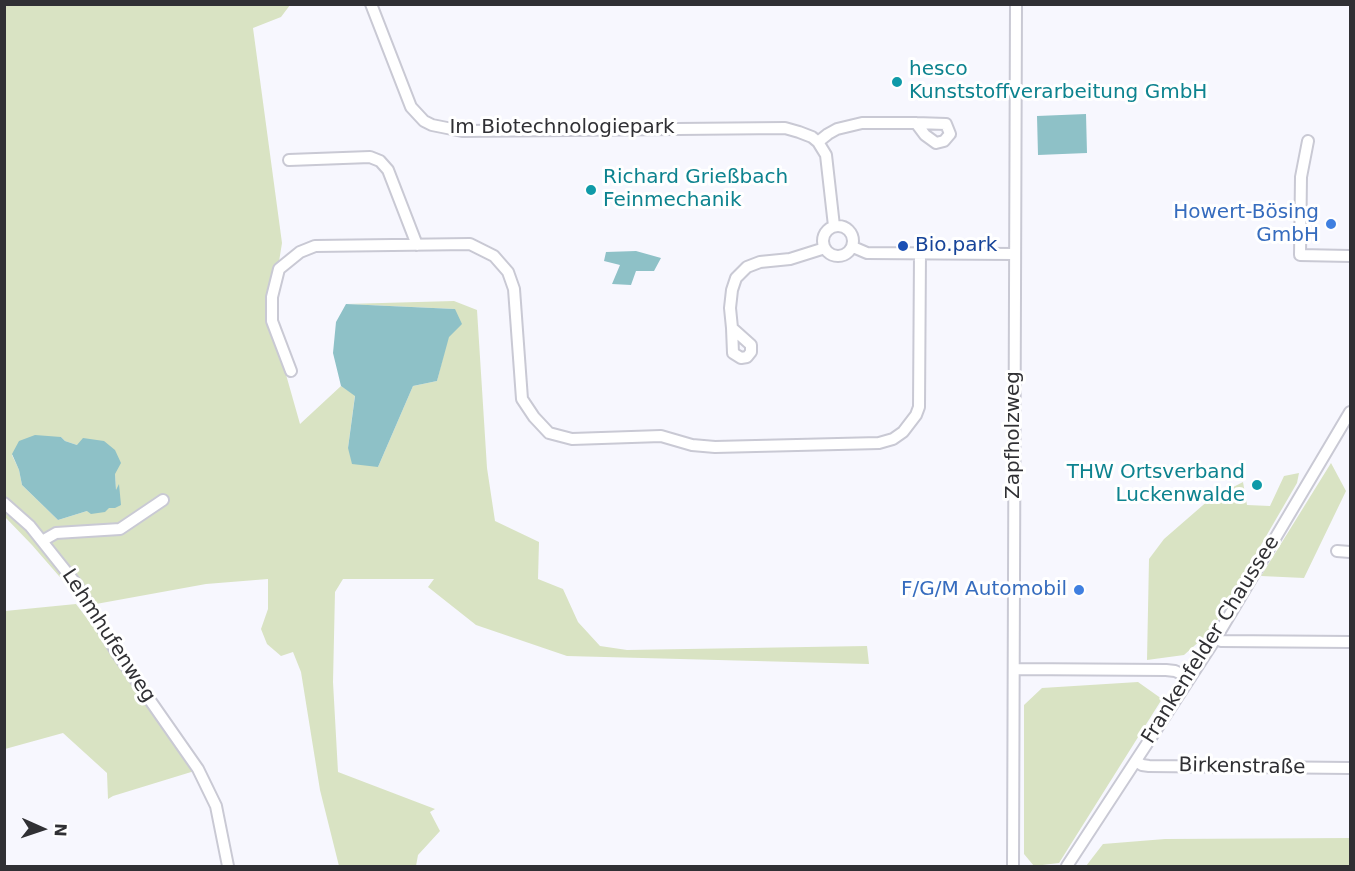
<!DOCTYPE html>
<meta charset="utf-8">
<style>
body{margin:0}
#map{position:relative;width:1355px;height:871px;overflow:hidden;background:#f7f7fe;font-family:"DejaVu Sans",sans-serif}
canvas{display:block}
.frame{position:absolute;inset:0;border:6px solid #303034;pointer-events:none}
.north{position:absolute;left:12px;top:799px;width:60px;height:60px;-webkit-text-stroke:4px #fff;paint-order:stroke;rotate:93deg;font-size:16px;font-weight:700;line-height:24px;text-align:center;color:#303034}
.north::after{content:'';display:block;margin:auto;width:21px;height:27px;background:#303034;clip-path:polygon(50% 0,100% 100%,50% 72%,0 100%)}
</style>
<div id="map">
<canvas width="1355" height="871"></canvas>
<div class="frame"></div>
<div class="north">N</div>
</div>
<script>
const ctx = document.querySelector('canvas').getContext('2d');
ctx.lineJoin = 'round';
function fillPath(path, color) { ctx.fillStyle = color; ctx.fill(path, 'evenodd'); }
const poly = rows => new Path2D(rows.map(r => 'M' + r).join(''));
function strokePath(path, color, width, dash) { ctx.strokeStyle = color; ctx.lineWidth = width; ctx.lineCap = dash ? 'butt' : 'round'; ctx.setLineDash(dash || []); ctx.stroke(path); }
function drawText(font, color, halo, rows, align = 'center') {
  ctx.font = font + ' "DejaVu Sans",sans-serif'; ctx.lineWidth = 6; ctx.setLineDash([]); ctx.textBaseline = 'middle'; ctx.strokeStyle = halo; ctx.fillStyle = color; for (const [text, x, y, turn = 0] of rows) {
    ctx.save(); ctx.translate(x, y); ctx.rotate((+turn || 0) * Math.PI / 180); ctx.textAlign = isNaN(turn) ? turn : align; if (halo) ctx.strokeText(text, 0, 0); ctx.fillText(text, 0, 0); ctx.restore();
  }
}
fillPath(poly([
 [4,5,290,5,281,17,253,28,282,243,270,318,300,424,341,386,355,395,348,448,378,467,413,386,437,381,455,309,346,304,454,301,477,310,487,468,495,521,539,542,538,579,563,589,578,622,600,646,627,650,867,646,869,664,567,656,476,625,428,587,434,579,343,579,335,592,333,682,338,772,435,809,430,812,440,831,418,855,416,866,339,866,320,790,301,672,293,652,281,656,267,644,261,629,268,609,268,579,206,584,85,606,32,545,5,517],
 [61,437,65,441,77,445,115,474,116,492,87,511,58,520,22,485,19,470,12,455],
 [1331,463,1346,491,1304,578,1261,576],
 [1299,473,1297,483,1211,631,1184,655,1147,660,1149,559,1164,539,1210,499,1243,482,1247,505,1270,506,1284,476],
 [76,604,201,769,113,796,108,799,107,773,63,733,5,749,5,611],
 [1138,682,1162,699,1059,863,1034,866,1024,854,1024,705,1042,688],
 [1350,838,1350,866,1086,866,1103,844,1165,839]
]), '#d9e3c3');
fillPath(poly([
 [1086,114,1087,153,1038,155,1037,116],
 [636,251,661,258,654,271,636,271,631,285,612,284,620,265,604,261,606,252],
 [346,304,455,309,462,324,449,337,437,381,413,386,378,467,352,464,348,448,355,396,341,386,333,353,336,322],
 [35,435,61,437,65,441,77,445,83,438,104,441,115,450,121,463,115,474,116,490,119,484,121,505,115,508,109,508,105,512,91,514,87,511,58,520,22,485,19,470,12,454,19,441]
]), '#8ec1c7');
const minor = poly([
 [371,4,411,107,424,121,432,125,462,131,785,128,799,132,812,137,818,142,826,155,834,226],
 [1308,141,1301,177,1300,255,1350,256],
 [818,142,828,134,837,129,862,123,916,123,946,124,950,134,944,141,936,143,925,135,916,123],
 [289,160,370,157,380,161,388,170,417,245],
 '823 241a15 15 0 1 1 30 0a15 15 0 1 1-30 0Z',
 [853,247,867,253,1014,254],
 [732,328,730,308,732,290,736,278,747,267,760,262,790,259,825,248],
 [732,328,751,345,751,352,747,357,741,358,733,353,732,328],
 [291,371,272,321,272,297,279,269,300,252,315,246,470,244,494,256,508,272,514,289,522,399,534,417,549,433,572,439,661,436,692,445,715,447,879,443,893,439,903,432,916,415,919,407,920,253],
 [4,503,30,526,77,585,117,653,198,769,216,806,228,866],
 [42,541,56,533,120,529,163,500],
 [1337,551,1350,552],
 [1216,638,1221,641,1350,642],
 [1014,669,1166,670,1175,671,1190,678],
 [1136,761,1142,765,1149,766,1350,768],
 [1013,866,1016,4],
 [1067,866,1216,638,1350,412]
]);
strokePath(minor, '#c9c9d4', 14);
strokePath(minor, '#fff', 10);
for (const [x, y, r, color] of [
 [897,82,6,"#0f9aa8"],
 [591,190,6,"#0f9aa8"],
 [1331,224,6,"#3f7fe0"],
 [903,246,6,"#1a4fb4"],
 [1257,485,6,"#0f9aa8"],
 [1079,590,6,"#3f7fe0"]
]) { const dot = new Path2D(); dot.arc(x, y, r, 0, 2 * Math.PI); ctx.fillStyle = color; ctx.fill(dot); strokePath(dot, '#fff', 2); }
drawText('20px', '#0d838f', '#fff', [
 ["hesco",909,70],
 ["Kunststoffverarbeitung GmbH",909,93],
 ["Richard Grießbach",603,178],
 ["Feinmechanik",603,201],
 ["THW Ortsverband",1245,473,"right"],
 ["Luckenwalde",1245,496,"right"]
], 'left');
drawText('20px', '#303034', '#fff', [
 ["Im Biotechnologiepark",562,128],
 ["Zapfholzweg",1014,435,-90],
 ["Lehmhufenweg",108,636,57],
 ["Frankenfelder Chaussee",1211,640,-58],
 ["Birkenstraße",1242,767,1]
]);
drawText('20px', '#366cbe', '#fff', [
 ["Howert-Bösing",1319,213],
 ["GmbH",1319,236],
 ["F/G/M Automobil",1067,590]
], 'right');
drawText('20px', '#164399', '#fff', [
 ["Bio.park",915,246]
], 'left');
</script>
